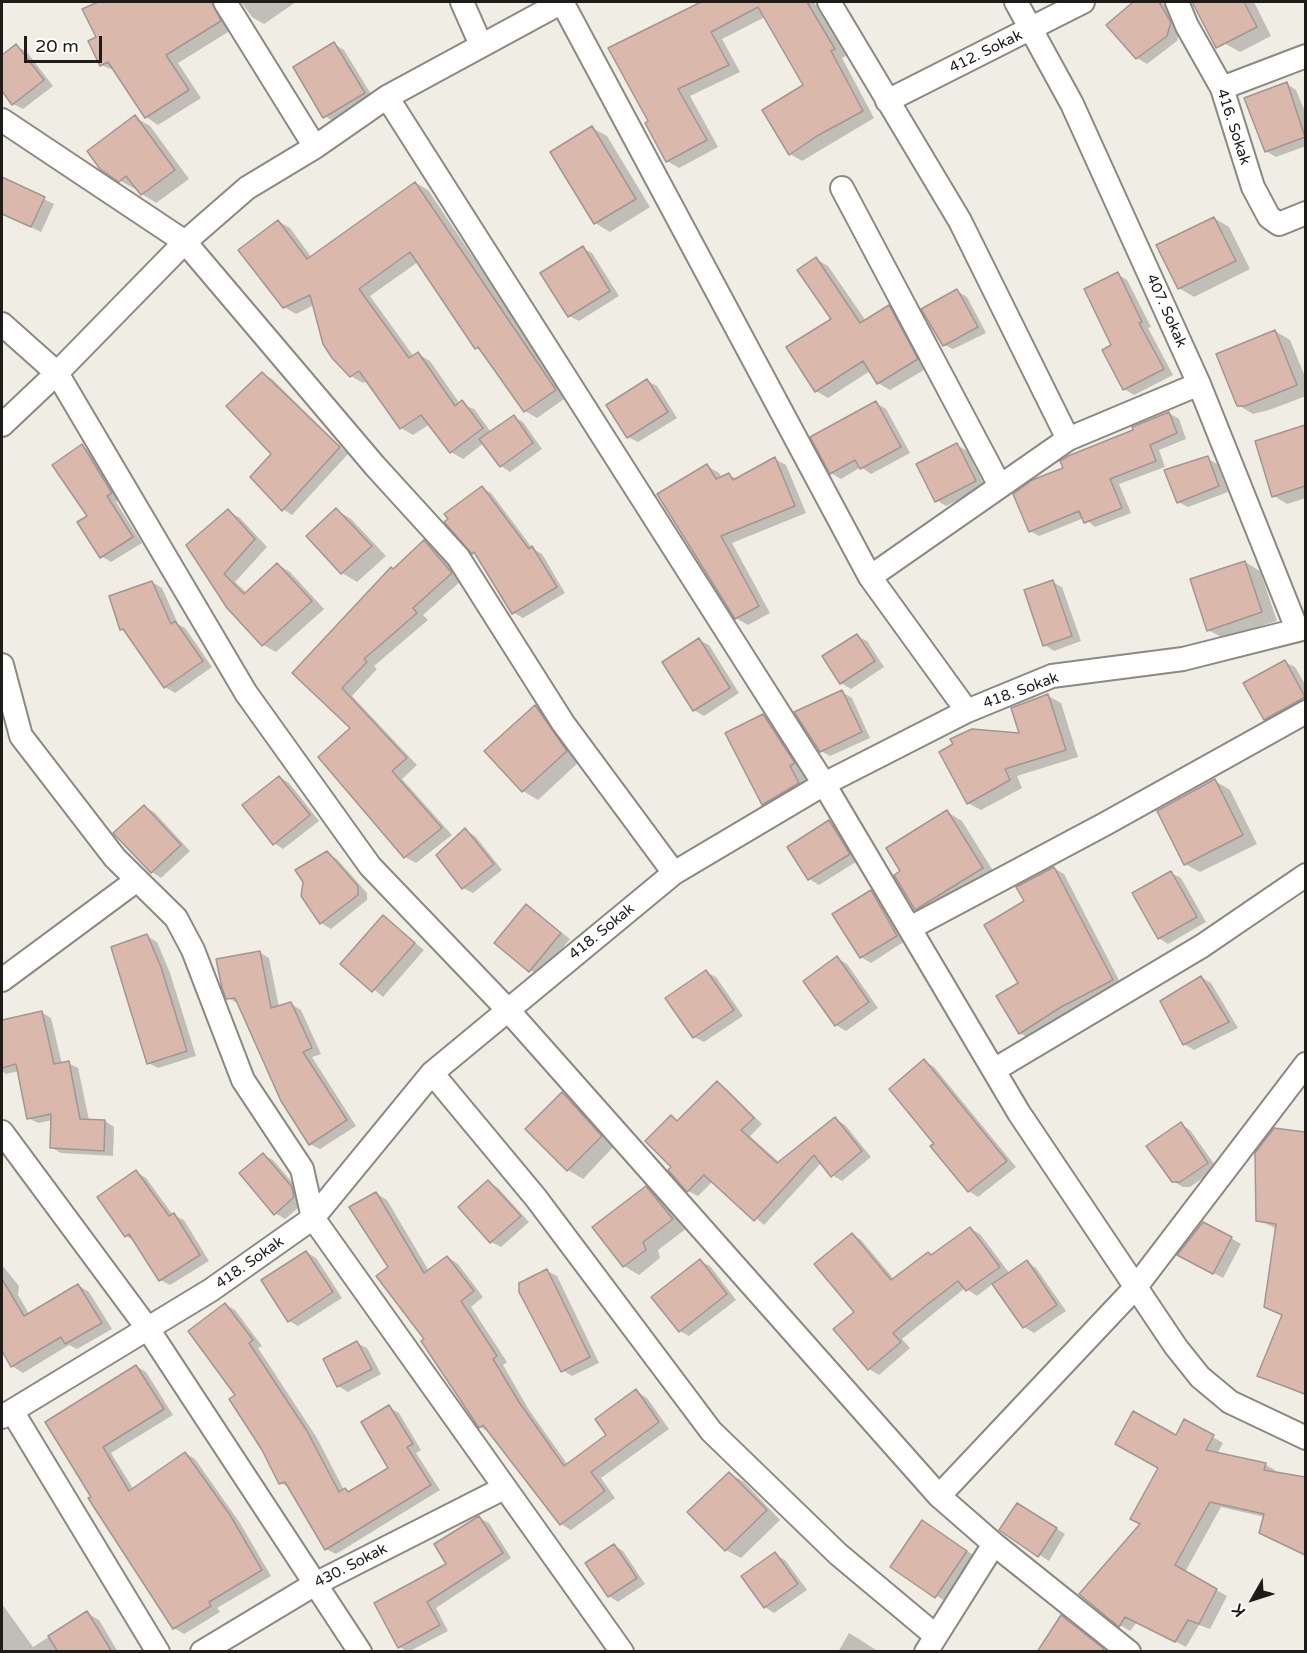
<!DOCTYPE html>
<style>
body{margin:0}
#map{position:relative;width:1307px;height:1653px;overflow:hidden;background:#f0eee4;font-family:"Varela Round",sans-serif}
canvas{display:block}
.frame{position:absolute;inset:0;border:3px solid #1d1c19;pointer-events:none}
.north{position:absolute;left:1223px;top:1569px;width:60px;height:60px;-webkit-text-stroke:4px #fff;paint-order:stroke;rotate:231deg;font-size:16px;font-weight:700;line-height:24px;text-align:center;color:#1d1c19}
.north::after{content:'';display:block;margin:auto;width:21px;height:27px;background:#1d1c19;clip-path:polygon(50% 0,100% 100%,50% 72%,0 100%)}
.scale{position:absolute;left:24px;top:36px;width:78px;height:27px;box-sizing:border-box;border:3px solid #1d1c19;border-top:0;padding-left:8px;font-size:18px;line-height:21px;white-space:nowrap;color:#1d1c19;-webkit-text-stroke:4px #fff;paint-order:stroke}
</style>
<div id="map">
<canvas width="1307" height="1653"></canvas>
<div class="frame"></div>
<div class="north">K</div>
<div class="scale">20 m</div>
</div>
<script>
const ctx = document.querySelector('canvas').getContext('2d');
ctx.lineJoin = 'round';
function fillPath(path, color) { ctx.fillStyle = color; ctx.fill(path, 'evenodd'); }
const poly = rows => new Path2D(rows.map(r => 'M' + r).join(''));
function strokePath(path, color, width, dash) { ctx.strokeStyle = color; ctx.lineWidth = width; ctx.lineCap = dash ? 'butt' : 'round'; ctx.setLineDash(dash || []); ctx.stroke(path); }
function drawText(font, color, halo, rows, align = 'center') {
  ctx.font = font + ' "Varela Round",sans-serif'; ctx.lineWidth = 5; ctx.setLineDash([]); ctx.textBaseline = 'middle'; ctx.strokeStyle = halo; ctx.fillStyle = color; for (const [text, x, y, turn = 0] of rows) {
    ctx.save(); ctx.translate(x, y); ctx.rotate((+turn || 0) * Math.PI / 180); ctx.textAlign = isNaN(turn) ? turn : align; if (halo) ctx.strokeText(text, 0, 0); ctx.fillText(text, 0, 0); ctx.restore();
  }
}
fillPath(poly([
 [101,2,228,2,233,29,178,63,201,98,158,125,146,117,116,71,101,65,98,38,84,10],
 [241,2,296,2,264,24,252,17],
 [705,2,814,2,846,56,842,58,874,118,802,161,790,154,805,86,765,17,722,39,740,72,690,96,718,147,679,168,667,161,650,122,610,49],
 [1136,2,1162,2,1174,15,1180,28,1177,41,1147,64,1137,58,1108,25],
 [1199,2,1254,2,1271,36,1240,52,1224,43],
 [334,44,344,50,374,99,334,122,325,116],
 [16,46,26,51,53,86,23,109,13,104,2,89,2,57],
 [1287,84,1296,90,1306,114,1306,146,1276,157,1266,151],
 [135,117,150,126,189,179,156,203,142,194,137,187,135,189,119,180],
 [592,128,607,136,650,207,610,232,595,223],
 [4,180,54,204,41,232,2,213,2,186],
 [416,183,428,190,567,397,537,418,525,411,484,353,476,348,418,262,370,296,414,357,418,354,430,361,460,404,474,409,491,432,514,417,523,422,542,449,510,472,501,466,484,443,463,459,451,452,430,424,413,435,401,428,368,380,363,383,351,376,314,305,296,314,284,307,278,221,290,228,312,258],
 [1214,218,1229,227,1250,269,1194,297,1179,288],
 [583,248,592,253,619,296,579,321,569,316],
 [816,259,828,266,866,321,889,307,901,314,929,367,890,390,878,383,870,371,828,398,816,391,833,320],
 [1117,274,1127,280,1151,327,1148,328,1173,375,1134,395,1124,389,1113,346],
 [957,291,967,297,986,333,953,349,943,344],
 [1275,331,1290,340,1306,379,1306,396,1269,410,1253,414,1238,405],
 [262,374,272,379,348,454,292,515,283,509],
 [647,381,657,386,677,418,638,442,628,437],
 [876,403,886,409,910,453,871,474,861,467,841,479,831,473,812,438],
 [1169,413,1179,419,1186,439,1159,450,1165,467,1119,484,1131,513,1095,527,1084,518,1039,536,1030,531,1064,469],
 [1306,427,1306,498,1287,504,1274,496,1257,442],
 [957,445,967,451,985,487,946,506,936,500],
 [82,446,92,452,121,498,116,502,142,543,111,562,101,556,89,517],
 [1207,458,1217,464,1228,492,1188,507,1178,502],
 [775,459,786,465,806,513,732,543,770,613,748,625,736,618,707,466,719,473,722,478,729,475,737,479],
 [482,488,491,493,533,549,542,554,565,593,523,618,514,613,479,556,473,553],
 [336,510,351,519,386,556,357,582,342,573,308,536],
 [228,511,240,518,267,547,235,582,247,593,277,564,290,572,324,609,276,652,263,645,228,607,188,545],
 [425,542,436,548,462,580,423,615,428,620,374,666,377,669,352,696,417,765,402,779,452,835,416,863,405,857,352,728,294,673,393,570],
 [1245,562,1260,571,1277,621,1223,638,1208,630],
 [152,582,162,588,178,624,185,628,212,667,175,693,165,687,127,632,122,629],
 [1052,582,1062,587,1081,641,1054,651,1045,645],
 [857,636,867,641,884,667,851,689,841,683],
 [699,640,709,645,739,693,704,716,694,710],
 [1285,662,1295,667,1306,686,1306,708,1275,725,1265,719],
 [842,692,852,698,870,738,830,756,821,751],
 [1048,696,1061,703,1078,757,1017,776,1022,788,981,810,968,803],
 [535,707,550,716,581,760,538,800,523,791],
 [763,716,778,724,809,772,804,774,813,792,778,812,763,804],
 [280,777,289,783,319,821,283,849,274,843],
 [1215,781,1230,790,1257,844,1200,872,1185,864],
 [144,807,154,812,190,851,161,878,152,872],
 [947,812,962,821,997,877,931,918,916,909,902,872],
 [829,822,839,828,859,860,819,885,809,879],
 [465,830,475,836,502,870,473,893,463,888],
 [327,853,337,859,367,893,367,900,331,929,321,923,302,896],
 [1054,868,1064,874,1122,986,1030,1039,1020,1033,1020,983,1026,902],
 [1171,873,1181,878,1206,922,1168,944,1159,938],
 [871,891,881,897,905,941,871,963,861,957,834,914],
 [526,906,570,939,540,976,530,970],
 [384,917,424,950,383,997,343,964],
 [147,936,157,942,170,973,196,1056,158,1068,148,1063],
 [259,952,269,958,279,1007,291,1004,301,1010,321,1054,312,1057,356,1126,320,1149,310,1144,239,1004,228,998],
 [837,958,847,964,878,1008,846,1031,836,1025],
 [706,972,716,977,743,1016,704,1042,694,1037],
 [1201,977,1211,983,1238,1028,1194,1050,1184,1044],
 [41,1012,51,1018,62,1064,68,1063,78,1068,89,1120,105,1121,114,1127,113,1156,61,1153,52,1148,53,1120,38,1123,28,1118,19,1071,6,1074,2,1071,2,1021],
 [924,1061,934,1067,1016,1167,978,1197,969,1191,936,1144],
 [717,1083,727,1089,762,1124,750,1136,780,1163,835,1119,845,1125,871,1157,842,1181,832,1175,821,1163,764,1225,713,1181,698,1196,688,1191,673,1167,671,1117,679,1121],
 [563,1094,577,1102,615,1145,583,1179,568,1170],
 [1181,1124,1190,1130,1217,1168,1190,1187,1183,1187,1173,1181],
 [1275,1129,1306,1133,1306,1396,1259,1375,1284,1316,1277,1229,1258,1220],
 [263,1155,273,1160,302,1194,304,1203,285,1219,275,1213],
 [136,1172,146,1178,173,1215,184,1220,209,1261,170,1285,160,1280,136,1242,126,1236],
 [489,1182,498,1188,529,1222,501,1247,491,1242],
 [646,1188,661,1197,687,1228,658,1250,660,1258,639,1275,624,1266],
 [376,1193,387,1200,429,1271,448,1257,458,1264,483,1297,471,1307,507,1362,503,1365,529,1410,568,1465,608,1435,636,1391,647,1398,669,1429,601,1478,615,1498,571,1530,561,1524,491,1433,480,1427,426,1340,390,1268],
 [971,1229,980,1234,1010,1274,1027,1262,1036,1268,1066,1311,1034,1333,1024,1327,994,1283,977,1296,965,1288,902,1339,910,1348,879,1375,869,1369,856,1312,852,1234,861,1240,894,1279,929,1253,933,1256],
 [1231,1238,1241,1244,1223,1278,1189,1260],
 [306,1252,316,1258,342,1298,298,1326,289,1321],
 [700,1261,710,1266,736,1300,689,1336,680,1331],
 [2,1265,19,1286,18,1295,29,1314,78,1285,89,1292,112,1329,77,1349,69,1345,23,1373,12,1366,2,1348],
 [547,1271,557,1276,599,1363,572,1376,562,1370],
 [226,1305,235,1310,262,1346,258,1348,317,1438,344,1490,350,1493,390,1468,389,1407,399,1413,421,1450,416,1453,440,1490,336,1554,326,1549,291,1489,281,1483,238,1395],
 [357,1343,367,1348,381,1374,348,1392,338,1386],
 [136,1366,146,1372,173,1415,111,1453,134,1490,185,1453,195,1459,240,1523,271,1576,217,1608,220,1612,184,1634,174,1628,47,1422],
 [1185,1421,1223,1443,1217,1454,1265,1464,1276,1471,1275,1473,1306,1479,1306,1554,1271,1538,1265,1517,1221,1507,1185,1572,1227,1596,1210,1629,1199,1625,1186,1647,1137,1622,1130,1631,1120,1625,1142,1524,1176,1437],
 [729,1473,744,1482,780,1520,741,1558,726,1550],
 [1027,1510,1065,1534,1049,1561,1001,1530],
 [479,1518,489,1523,511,1558,436,1608,448,1631,408,1652,400,1647],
 [937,1531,981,1560,951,1605,892,1567],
 [614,1545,623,1551,645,1584,618,1602,609,1596],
 [775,1554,785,1560,807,1590,774,1613,765,1607],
 [2,1604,33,1647,87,1613,99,1620,118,1652,2,1652],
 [1062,1617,1071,1623,1107,1652,1039,1652],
 [849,1633,859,1639,879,1652,838,1652]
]), '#0003');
const building = poly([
 [98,2,212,2,221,21,166,55,189,90,145,118,108,62,100,66,88,41,96,37,82,9,98,2],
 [701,2,807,2,835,49,831,51,863,111,817,136,789,155,762,110,803,85,758,7,711,32,729,65,678,89,707,140,666,162,645,123,648,121,608,48,701,2],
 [1133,2,1159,2,1171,22,1167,36,1136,59,1106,25,1133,2],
 [1192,2,1244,2,1257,27,1216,48,1192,2],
 [334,42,365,93,323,118,293,67,334,42],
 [16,44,44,80,12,105,2,91,2,55,16,44],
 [1287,82,1305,137,1265,152,1244,98,1287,82],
 [135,115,175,170,141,195,126,176,119,182,100,169,87,151,135,115],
 [592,126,636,199,594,224,550,152,592,126],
 [2,177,45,197,31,227,2,214,2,177],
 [415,182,556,390,524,412,478,347,475,349,410,252,359,289,409,358,418,352,455,406,462,400,483,428,450,453,421,415,400,429,359,371,350,377,332,358,323,344,310,295,283,308,238,250,278,220,307,259,415,182],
 [1214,217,1236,261,1178,289,1156,245,1214,217],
 [583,246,610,291,568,317,540,273,583,246],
 [816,257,860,323,889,305,918,359,877,384,863,361,815,392,786,347,831,319,797,270,816,257],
 [1118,272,1142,322,1139,323,1164,369,1123,390,1102,350,1111,345,1084,289,1118,272],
 [957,289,978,327,943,346,921,309,957,289],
 [1275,330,1297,385,1245,406,1237,406,1216,354,1275,330],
 [262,372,340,447,282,511,250,477,271,454,226,406,262,372],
 [647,379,668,412,627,438,606,405,647,379],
 [876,401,901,447,860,469,855,460,830,474,810,437,876,401],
 [1169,412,1177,433,1150,445,1156,461,1110,479,1122,508,1084,523,1079,511,1029,532,1013,494,1032,480,1063,468,1060,461,1068,456,1133,430,1132,427,1169,412],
 [514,415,533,443,500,467,479,439,514,415],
 [1305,425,1305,486,1272,497,1255,441,1305,425],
 [957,443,976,481,935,502,916,464,957,443],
 [82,444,112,493,107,496,133,537,100,558,77,522,87,516,52,465,82,444],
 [1208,456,1219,486,1177,503,1164,470,1208,456],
 [775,457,795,506,721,536,759,606,735,619,657,494,707,464,716,479,729,473,733,480,775,457],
 [482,486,529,549,532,546,557,587,512,614,474,552,472,554,444,522,448,519,444,514,482,486],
 [336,508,372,546,341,574,306,536,336,508],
 [228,509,255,539,224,574,244,594,277,563,312,601,262,646,227,608,186,545,228,509],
 [424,540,452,573,413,608,417,613,364,659,367,662,342,688,407,758,392,771,442,828,404,858,318,757,350,728,292,673,391,567,393,569,424,540],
 [1245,561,1262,612,1207,631,1190,579,1245,561],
 [1053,580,1072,636,1043,646,1024,590,1053,580],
 [152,581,171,624,175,621,203,661,164,688,123,629,120,630,109,596,152,581],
 [857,634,875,661,840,684,822,656,857,634],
 [699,638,730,688,693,711,662,662,699,638],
 [1285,660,1305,697,1264,720,1243,683,1285,660],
 [842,690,862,732,820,752,794,712,842,690],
 [1048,694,1066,750,1005,769,1010,780,967,804,939,752,953,744,950,739,972,729,1019,733,1011,708,1048,694],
 [535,705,567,751,522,792,484,751,535,705],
 [763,714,795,763,790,766,799,783,762,805,725,733,763,714],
 [279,776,310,815,273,845,242,805,279,776],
 [1215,779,1243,835,1184,865,1157,811,1215,779],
 [144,805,181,845,151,873,113,833,144,805],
 [947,810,983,868,915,910,894,875,900,871,886,848,947,810],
 [829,820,850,854,808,880,787,847,829,820],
 [465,828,494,864,462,889,436,855,465,828],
 [327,851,358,886,358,895,320,924,301,896,303,882,295,870,327,851],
 [1054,867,1113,980,1061,1007,1019,1034,996,996,1018,983,984,925,1024,901,1016,887,1054,867],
 [1171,871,1197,917,1158,939,1132,893,1171,871],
 [871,890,897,936,860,958,832,914,871,890],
 [526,904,561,933,529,972,494,943,526,904],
 [383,915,415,943,372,992,340,964,383,915],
 [147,934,161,967,187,1051,147,1064,111,947,147,934],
 [260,951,271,1008,291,1002,312,1048,303,1052,347,1120,309,1145,281,1101,235,998,226,999,222,988,216,959,260,951],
 [837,956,869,1002,835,1026,803,981,837,956],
 [706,970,734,1010,693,1038,665,998,706,970],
 [1201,976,1229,1022,1183,1045,1160,1001,1201,976],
 [42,1011,54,1064,69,1061,80,1119,105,1120,104,1151,50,1148,51,1114,27,1119,16,1064,2,1068,2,1020,42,1011],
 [924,1059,1007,1161,968,1192,930,1146,934,1144,889,1089,924,1059],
 [717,1081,754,1118,741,1130,777,1163,835,1117,862,1151,831,1177,814,1155,754,1221,704,1175,687,1192,668,1170,671,1167,645,1141,671,1115,677,1121,717,1081],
 [562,1092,602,1136,567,1171,525,1129,562,1092],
 [1181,1122,1208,1163,1180,1182,1172,1182,1146,1146,1181,1122],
 [1274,1128,1305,1132,1305,1394,1257,1376,1282,1315,1264,1307,1276,1224,1256,1221,1255,1153,1274,1128],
 [263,1153,292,1187,294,1197,274,1215,239,1173,263,1153],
 [136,1170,169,1216,174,1213,200,1255,159,1281,129,1234,125,1237,97,1197,136,1170],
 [488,1180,521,1216,490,1243,458,1207,488,1180],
 [646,1186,673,1219,643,1242,646,1250,623,1267,592,1227,646,1186],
 [376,1192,424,1273,447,1256,474,1291,461,1301,497,1356,493,1359,519,1402,564,1466,606,1435,595,1419,636,1389,659,1422,591,1472,605,1491,560,1525,483,1425,479,1428,421,1341,424,1339,376,1276,388,1267,349,1207,376,1192],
 [1203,1222,1232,1237,1213,1274,1177,1255,1203,1222],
 [970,1227,1000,1267,966,1291,958,1281,924,1307,893,1333,901,1342,868,1370,833,1329,854,1312,814,1264,852,1233,891,1280,928,1252,931,1255,970,1227],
 [306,1251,333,1292,288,1322,261,1280,306,1251],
 [700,1259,727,1294,679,1332,651,1297,700,1259],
 [1027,1260,1057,1305,1023,1328,992,1284,1027,1260],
 [547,1269,590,1357,561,1372,519,1292,519,1283,547,1269],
 [2,1279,24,1316,78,1284,102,1323,65,1344,61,1337,11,1367,2,1351,2,1279],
 [225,1303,253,1340,249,1343,307,1431,339,1492,345,1488,348,1492,388,1468,361,1422,389,1405,413,1444,407,1447,431,1485,325,1550,285,1482,279,1484,262,1450,229,1399,235,1395,188,1331,225,1303],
 [357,1341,372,1369,337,1387,323,1359,357,1341],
 [136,1365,164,1409,103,1447,129,1491,185,1452,230,1515,262,1570,209,1602,211,1606,173,1629,88,1498,91,1497,45,1422,136,1365],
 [1133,1411,1176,1435,1184,1419,1214,1435,1206,1450,1266,1463,1264,1470,1305,1477,1305,1555,1259,1533,1264,1514,1210,1502,1175,1565,1217,1589,1199,1624,1188,1620,1175,1642,1125,1617,1119,1627,1079,1594,1140,1524,1130,1519,1158,1468,1115,1444,1133,1411],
 [729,1472,767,1510,725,1551,687,1512,729,1472],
 [1017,1503,1057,1528,1038,1557,999,1530,1017,1503],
 [479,1516,503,1553,427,1602,440,1625,398,1648,374,1603,446,1564,434,1544,479,1516],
 [922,1520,967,1551,935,1598,890,1567,922,1520],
 [614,1544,637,1578,608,1597,585,1563,614,1544],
 [775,1552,798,1584,764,1608,741,1576,775,1552],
 [87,1611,112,1652,58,1652,48,1636,87,1611],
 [1061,1615,1104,1649,1102,1652,1037,1652,1061,1615]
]);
fillPath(building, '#dab8ab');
strokePath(building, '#a19692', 1.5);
const street = poly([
 [225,2,315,147],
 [462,2,481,45],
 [562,2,870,577,967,711],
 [829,2,960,221,1068,439],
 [1016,2,1072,104,1199,384,1297,629],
 [1177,2,1187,26,1222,88,1253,187,1269,217,1279,224,1306,213],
 [1222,88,1306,56],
 [387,97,824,784,1019,1113,1176,1347,1200,1377,1230,1402,1306,1438],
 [887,101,1083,2],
 [2,120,185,242,375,466,458,557,563,723,674,873],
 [842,188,1000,486],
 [2,324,57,373,246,693,370,866,507,1009,939,1496,994,1544,1129,1652],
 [2,425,57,373,185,242,247,188,315,147,387,97,562,2],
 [870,577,1068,439,1199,384],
 [2,665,21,736,115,858,176,918,193,950,243,1080,302,1169,313,1218,622,1652],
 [910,928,1105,824,1306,712],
 [2,980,137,880],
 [994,1070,1202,946,1306,875],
 [432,1073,536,1198,711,1431,838,1554,936,1636],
 [2,1132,148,1329,360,1652],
 [12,1411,158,1652],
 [2,1417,211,1290,313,1218,432,1073,674,873,824,784,967,711,1052,676,1183,659,1306,628],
 [939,1496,1135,1288,1306,1064],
 [202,1652,315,1584,504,1488],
 [926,1652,994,1544]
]);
strokePath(street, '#8b8980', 26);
strokePath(street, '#fff', 22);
drawText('15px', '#1d1c19', '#fff', [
 ["412. Sokak",986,52,-26],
 ["416. Sokak",1233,127,72],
 ["407. Sokak",1166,311,66],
 ["418. Sokak",1021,691,-20],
 ["418. Sokak",602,932,-39],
 ["418. Sokak",250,1263,-35],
 ["430. Sokak",351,1566,-27]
]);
</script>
